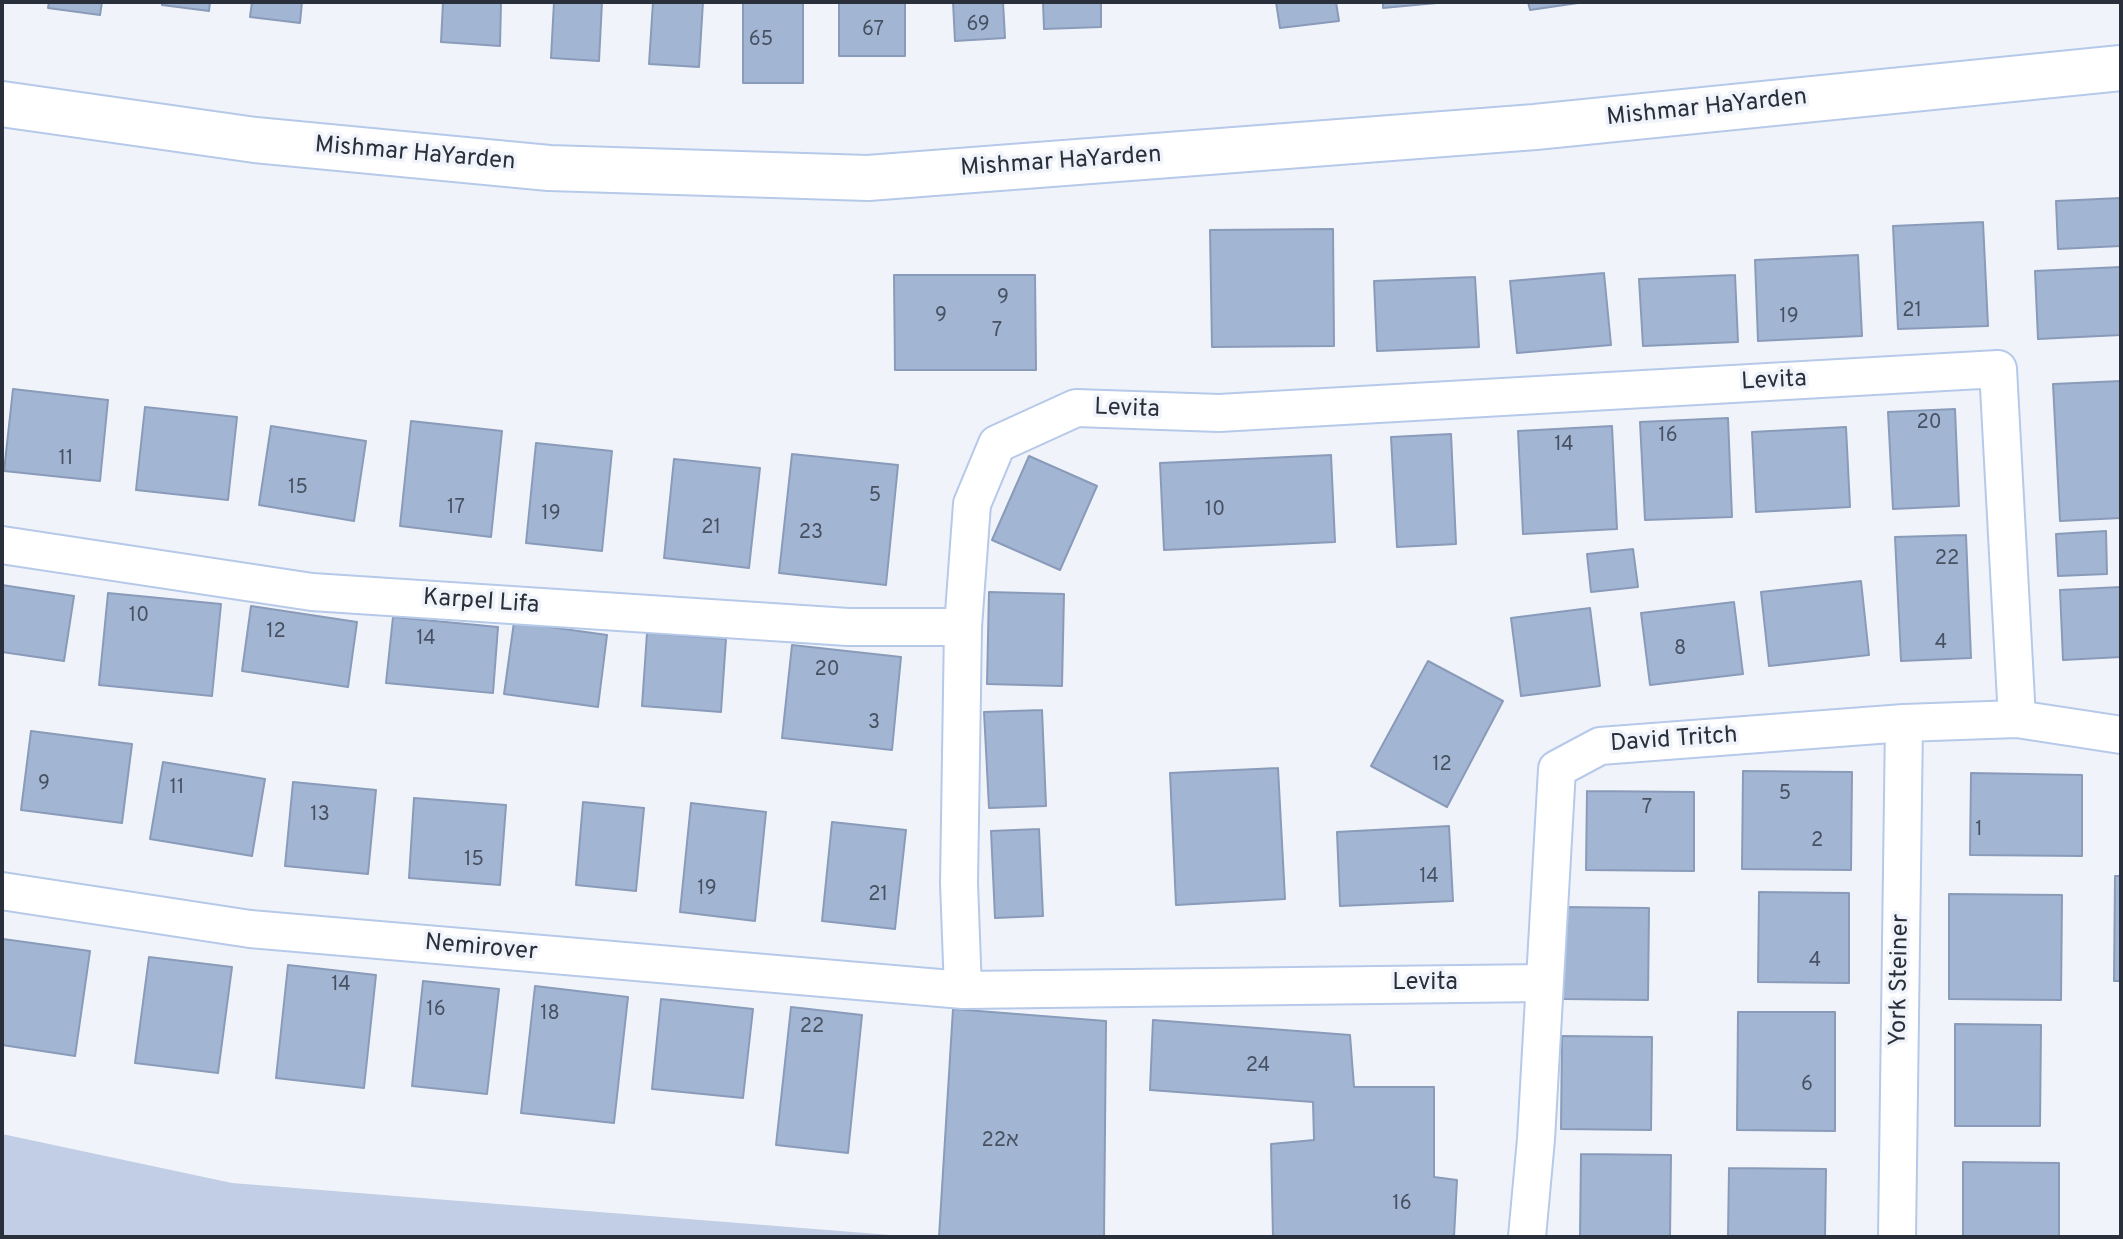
<!DOCTYPE html>
<meta charset="utf-8">
<style>
body{margin:0}
#map{position:relative;width:2123px;height:1239px;overflow:hidden;background:#f0f4fa;font-family:Overpass,sans-serif}
canvas{display:block}
.frame{position:absolute;inset:0;border:4px solid #29303c;pointer-events:none}
</style>
<div id="map">
<canvas width="2123" height="1239"></canvas>
<div class="frame"></div>
</div>
<script>
const ctx = document.querySelector('canvas').getContext('2d');
ctx.lineJoin = 'round';
function fillPath(path, color) { ctx.fillStyle = color; ctx.fill(path, 'evenodd'); }
const poly = rows => new Path2D(rows.map(r => 'M' + r).join(''));
function strokePath(path, color, width, dash) { ctx.strokeStyle = color; ctx.lineWidth = width; ctx.lineCap = dash ? 'butt' : 'round'; ctx.setLineDash(dash || []); ctx.stroke(path); }
function drawText(font, color, halo, rows, align = 'center') {
  ctx.font = font + ' Overpass,"Noto Sans Hebrew",sans-serif'; ctx.lineWidth = 7; ctx.setLineDash([]); ctx.textBaseline = 'middle'; ctx.strokeStyle = halo; ctx.fillStyle = color; for (const [text, x, y, turn = 0] of rows) {
    ctx.save(); ctx.translate(x, y); ctx.rotate((+turn || 0) * Math.PI / 180); ctx.textAlign = isNaN(turn) ? turn : align; if (halo) ctx.strokeText(text, 0, 0); ctx.fillText(text, 0, 0); ctx.restore();
  }
}
fillPath(poly([
 [2,1134,232,1183,916,1237,3,1237]
]), '#c1cee5');
const building = poly([
 [49,2,102,2,100,15,48,8,49,2],
 [162,2,210,2,209,11,162,5,162,2],
 [252,2,302,2,300,23,250,17,252,2],
 [443,2,501,2,500,46,441,42,443,2],
 [554,2,602,2,599,61,551,58,554,2],
 [653,2,703,2,699,67,649,64,653,2],
 [743,2,803,2,803,83,743,83,743,2],
 [839,2,905,2,905,56,839,56,839,2],
 [953,2,1003,2,1005,38,955,41,953,2],
 [1043,2,1101,2,1101,27,1044,29,1043,2],
 [1276,2,1336,2,1339,21,1280,28,1276,2],
 [1383,2,1437,2,1437,3,1383,8,1383,2],
 [1528,2,1585,2,1530,10,1528,2],
 [2121,198,2121,246,2058,249,2056,201,2121,198],
 [1983,222,1988,326,1898,329,1893,226,1983,222],
 [1333,229,1334,346,1212,347,1210,230,1333,229],
 [1858,255,1862,336,1758,341,1755,260,1858,255],
 [2121,267,2121,335,2038,339,2035,271,2121,267],
 [1604,273,1611,345,1517,353,1510,281,1604,273],
 [894,275,1035,275,1036,370,895,370,894,275],
 [1735,275,1738,342,1643,346,1639,279,1735,275],
 [1475,277,1479,347,1377,351,1374,281,1475,277],
 [2121,381,2121,518,2060,521,2053,384,2121,381],
 [13,389,108,400,100,481,4,471,13,389],
 [145,407,237,417,228,500,136,490,145,407],
 [1955,409,1959,506,1893,509,1888,412,1955,409],
 [1728,418,1732,517,1645,520,1640,422,1728,418],
 [411,421,502,431,491,537,400,526,411,421],
 [271,426,366,441,354,521,259,505,271,426],
 [1612,426,1617,529,1523,534,1518,431,1612,426],
 [1846,427,1850,507,1756,512,1752,432,1846,427],
 [1451,434,1456,544,1397,547,1391,437,1451,434],
 [536,443,612,451,602,551,526,543,536,443],
 [792,454,898,465,886,585,779,573,792,454],
 [1331,455,1335,542,1164,550,1160,463,1331,455],
 [1029,456,1097,486,1060,570,992,540,1029,456],
 [674,459,760,468,749,568,664,558,674,459],
 [2106,531,2107,574,2058,576,2056,534,2106,531],
 [1966,535,1971,658,1901,661,1895,537,1966,535],
 [1633,549,1638,587,1591,592,1587,554,1633,549],
 [1861,581,1869,655,1769,666,1761,592,1861,581],
 [2,585,74,596,64,661,2,652,2,585],
 [2121,587,2121,657,2063,660,2060,590,2121,587],
 [989,592,1064,594,1062,686,987,684,989,592],
 [108,593,221,604,212,696,99,685,108,593],
 [1734,602,1743,674,1650,685,1641,613,1734,602],
 [251,606,357,622,348,687,242,671,251,606],
 [1590,608,1600,686,1521,696,1511,618,1590,608],
 [393,617,498,627,493,693,386,683,393,617],
 [514,622,607,635,598,707,504,694,514,622],
 [647,633,726,639,721,712,642,706,647,633],
 [792,645,901,657,892,750,782,738,792,645],
 [1428,661,1503,701,1447,807,1371,766,1428,661],
 [1042,710,1046,806,989,808,984,712,1042,710],
 [31,731,132,744,122,823,21,810,31,731],
 [163,762,265,779,252,856,150,839,163,762],
 [1278,768,1285,899,1176,905,1170,773,1278,768],
 [1743,771,1852,772,1851,870,1742,869,1743,771],
 [2120,772,2121,772,2121,853,2120,853,2120,772],
 [1971,773,2082,775,2082,856,1970,855,1971,773],
 [293,782,376,790,368,874,285,866,293,782],
 [1587,791,1694,792,1694,871,1586,870,1587,791],
 [414,798,506,805,500,885,409,878,414,798],
 [583,802,644,808,636,891,576,885,583,802],
 [691,803,766,812,755,921,680,912,691,803],
 [832,822,906,830,895,929,822,921,832,822],
 [1449,826,1453,901,1340,906,1337,832,1449,826],
 [1039,829,1043,916,995,918,991,831,1039,829],
 [2115,876,2121,876,2121,981,2114,981,2115,876],
 [1759,892,1849,893,1849,983,1758,982,1759,892],
 [1949,894,2062,895,2061,1000,1949,999,1949,894],
 [1563,907,1649,908,1648,1000,1563,999,1563,907],
 [3,939,90,951,75,1056,2,1045,3,939],
 [149,957,232,967,218,1073,135,1063,149,957],
 [288,965,376,975,364,1088,276,1078,288,965],
 [423,981,499,989,487,1094,412,1086,423,981],
 [535,986,628,997,614,1123,521,1113,535,986],
 [661,999,753,1009,743,1098,652,1089,661,999],
 [791,1007,862,1015,848,1153,776,1145,791,1007],
 [953,1009,1106,1021,1104,1237,939,1237,953,1009],
 [1738,1012,1835,1012,1835,1131,1737,1130,1738,1012],
 [1153,1020,1350,1035,1354,1087,1434,1087,1434,1177,1457,1180,1454,1237,1273,1237,1271,1144,1314,1140,1313,1102,1150,1090,1153,1020],
 [1955,1024,2041,1025,2040,1126,1955,1126,1955,1024],
 [1562,1036,1652,1037,1651,1130,1561,1129,1562,1036],
 [1581,1154,1671,1155,1670,1237,1580,1237,1581,1154],
 [1963,1162,2059,1163,2059,1237,1963,1237,1963,1162],
 [1729,1168,1826,1169,1825,1237,1728,1237,1729,1168]
]);
fillPath(building, '#a2b5d3');
strokePath(building, '#899bb9', 2);
const street = poly([
 [2,545,312,592,848,627,963,627],
 [2,891,250,929,963,990],
 [1544,983,963,990,959,883,963,627,972,504,997,444,1076,408,1219,413,1998,369,2017,719],
 [1527,1237,1536,1139,1557,769,1600,746,1904,723,2017,719,2121,735],
 [1897,1237,1904,723]
]);
const secondary = poly([
 [2,104,255,140,549,168,868,178,1535,127,2121,68]
]);
strokePath(street, '#b6c9e9', 40);
strokePath(secondary, '#b6c9e9', 48);
strokePath(street, '#fff', 36);
strokePath(secondary, '#fff', 44);
drawText('20px', '#475162', null, [
 ["69",978,26],
 ["67",873,31],
 ["65",761,41],
 ["9",1003,299],
 ["21",1912,312],
 ["9",941,317],
 ["19",1789,318],
 ["7",997,332],
 ["20",1929,424],
 ["16",1668,437],
 ["14",1564,446],
 ["11",66,460],
 ["15",298,489],
 ["5",875,497],
 ["17",456,509],
 ["10",1215,511],
 ["19",551,515],
 ["21",711,529],
 ["23",811,534],
 ["22",1947,560],
 ["10",139,617],
 ["12",276,633],
 ["14",426,640],
 ["4",1941,644],
 ["8",1680,650],
 ["20",827,671],
 ["3",874,724],
 ["12",1442,766],
 ["9",44,785],
 ["11",177,789],
 ["5",1785,795],
 ["7",1647,809],
 ["13",320,816],
 ["1",1979,831],
 ["2",1817,842],
 ["15",474,861],
 ["14",1429,878],
 ["19",707,890],
 ["21",878,896],
 ["4",1815,962],
 ["14",341,986],
 ["16",436,1011],
 ["18",550,1015],
 ["22",812,1028],
 ["24",1258,1067],
 ["6",1807,1086],
 ["22א",1000,1142],
 ["16",1402,1205]
]);
drawText('24px', '#29303c', '#f0f4fa', [
 ["Mishmar HaYarden",1707,109,-6],
 ["Mishmar HaYarden",415,155,5],
 ["Mishmar HaYarden",1061,163,-4],
 ["Levita",1774,382,-3],
 ["Levita",1127,410,2],
 ["Karpel Lifa",481,603,4],
 ["David Tritch",1674,741,-4],
 ["Nemirover",481,949,5],
 ["York Steiner",1901,980,-89],
 ["Levita",1425,984]
]);
</script>
